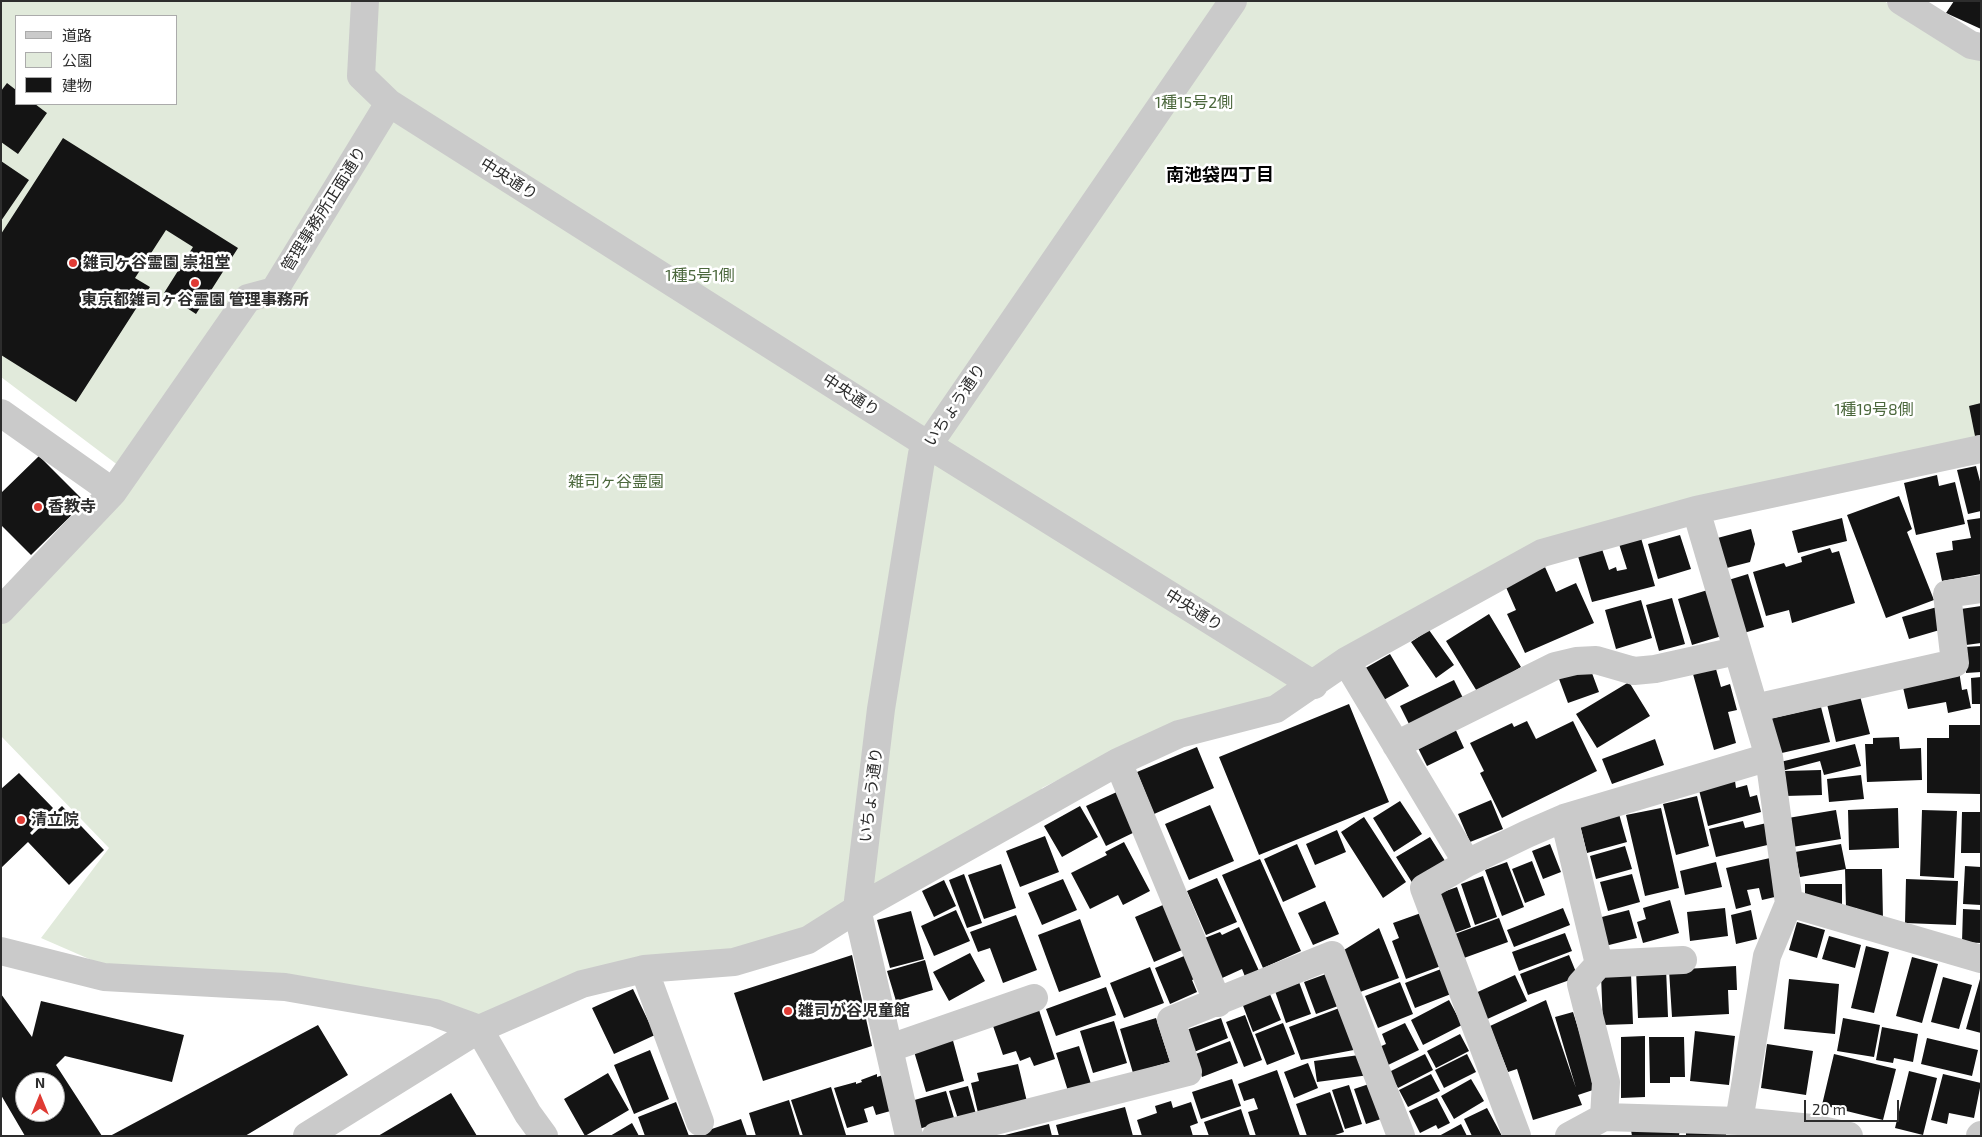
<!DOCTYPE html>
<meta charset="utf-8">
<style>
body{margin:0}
#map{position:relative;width:1982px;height:1137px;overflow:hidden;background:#fff;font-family:"Exo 2","Noto Sans JP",sans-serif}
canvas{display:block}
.frame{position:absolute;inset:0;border:2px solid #2d2d2d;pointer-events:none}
.legend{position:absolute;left:15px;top:15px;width:162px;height:90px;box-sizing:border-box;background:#fff;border:1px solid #ababab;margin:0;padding:6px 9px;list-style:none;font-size:15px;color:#2d2d2d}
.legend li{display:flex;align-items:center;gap:10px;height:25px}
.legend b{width:25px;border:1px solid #ababab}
.north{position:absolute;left:15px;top:1072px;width:50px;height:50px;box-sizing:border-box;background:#fff;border:1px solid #ababab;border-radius:50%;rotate:0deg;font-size:14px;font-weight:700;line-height:20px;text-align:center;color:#2d2d2d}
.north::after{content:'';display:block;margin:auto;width:18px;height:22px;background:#df3b34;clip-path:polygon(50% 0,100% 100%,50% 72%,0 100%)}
.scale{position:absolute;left:1804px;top:1100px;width:95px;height:22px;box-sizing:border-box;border:2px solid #2d2d2d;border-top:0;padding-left:6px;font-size:15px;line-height:18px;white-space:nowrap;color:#2d2d2d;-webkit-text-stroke:4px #fff;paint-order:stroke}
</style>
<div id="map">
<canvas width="1982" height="1137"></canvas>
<div class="frame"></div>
<ul class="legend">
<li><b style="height:6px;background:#cacaca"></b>道路</li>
<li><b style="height:14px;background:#e1eadb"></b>公園</li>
<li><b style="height:14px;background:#141414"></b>建物</li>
</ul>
<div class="north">N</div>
<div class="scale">20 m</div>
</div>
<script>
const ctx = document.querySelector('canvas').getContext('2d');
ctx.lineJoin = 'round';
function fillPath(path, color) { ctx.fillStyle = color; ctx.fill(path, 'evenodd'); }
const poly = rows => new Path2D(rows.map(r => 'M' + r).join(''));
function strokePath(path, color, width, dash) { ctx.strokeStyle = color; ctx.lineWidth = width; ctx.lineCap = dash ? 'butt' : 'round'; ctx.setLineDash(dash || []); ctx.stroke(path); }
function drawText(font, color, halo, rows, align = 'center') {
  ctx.font = font + ' "Exo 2","Noto Sans JP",sans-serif'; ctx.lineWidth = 5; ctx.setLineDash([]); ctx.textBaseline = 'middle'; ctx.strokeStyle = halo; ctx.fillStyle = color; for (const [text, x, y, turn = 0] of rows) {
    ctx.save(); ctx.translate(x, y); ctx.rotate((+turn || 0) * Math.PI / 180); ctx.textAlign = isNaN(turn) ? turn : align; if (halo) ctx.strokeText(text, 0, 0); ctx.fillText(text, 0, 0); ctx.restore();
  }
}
fillPath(poly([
 [1,1,1884,1,1971,56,1981,58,1981,450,1542,553,1271,701,1092,763,1042,788,1038,799,808,939,479,1024,103,965,41,938,109,848,1,736,1,619,135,478,1,377],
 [16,16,176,16,176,104,16,104]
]), '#e1eadb');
fillPath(poly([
 [1954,1,1981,1,1981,29,1946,13],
 [7,83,16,90,16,104,35,104,47,113,18,154,1,142,1,91],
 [63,138,238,248,196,314,164,293,193,247,166,230,135,278,150,287,76,402,1,355,1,234],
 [1,161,29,180,1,221],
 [1981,403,1981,435,1975,436,1969,406],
 [39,456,85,502,31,555,1,525,1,493],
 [1976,466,1981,485,1981,511,1968,514,1957,470],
 [1937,475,1939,486,1955,482,1965,524,1916,535,1904,483],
 [1899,496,1912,529,1907,532,1934,600,1886,618,1847,515],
 [1842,518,1847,541,1798,553,1792,531],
 [1981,518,1981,574,1942,581,1936,553,1953,550,1952,541,1971,538,1967,520],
 [1751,529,1755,544,1750,562,1719,570,1710,540],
 [1680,535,1691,569,1658,579,1648,544],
 [1641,538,1655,586,1592,602,1577,553,1601,546,1609,570,1616,567,1617,571,1627,569,1619,544],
 [1830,548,1832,553,1839,551,1855,603,1792,623,1789,610,1766,616,1753,572,1784,563,1786,567,1802,562,1801,557],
 [1545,567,1556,592,1576,583,1594,623,1525,653,1507,614,1516,610,1505,585],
 [1748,574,1764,627,1737,635,1722,582],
 [1711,589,1725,635,1692,645,1678,599],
 [1672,598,1685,644,1659,651,1646,605],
 [1641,600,1652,638,1616,649,1605,610],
 [1981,606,1981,643,1966,645,1961,609],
 [1937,607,1943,629,1909,639,1902,617],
 [1489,614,1521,667,1478,693,1446,641],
 [1429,630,1454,665,1436,678,1411,642],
 [1981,646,1981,672,1966,673,1965,647],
 [1390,654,1409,686,1380,702,1362,670],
 [1589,665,1599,692,1568,703,1556,671],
 [1716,669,1721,687,1730,684,1737,710,1728,712,1736,743,1714,750,1693,674],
 [1959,671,1962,690,1967,689,1971,708,1948,713,1946,702,1908,709,1902,683],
 [1981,677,1981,704,1972,704,1971,678],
 [1454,680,1466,704,1412,730,1400,706],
 [1629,682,1650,716,1597,748,1576,714],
 [1860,696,1870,734,1836,742,1827,704],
 [1349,704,1389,802,1259,855,1219,757],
 [1821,707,1830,742,1773,755,1765,720],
 [1527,721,1536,739,1573,721,1597,771,1502,818,1480,773,1484,771,1470,743,1512,723,1514,727],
 [1453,724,1464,748,1427,766,1415,742],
 [1949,725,1981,725,1981,794,1927,793,1927,738,1949,738],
 [1899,737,1900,749,1921,748,1922,780,1867,782,1865,744,1873,744,1873,738],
 [1655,739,1664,765,1612,784,1602,759],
 [1855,744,1861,766,1824,775,1820,761,1778,772,1776,763],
 [1197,747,1214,788,1154,814,1137,772],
 [1821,770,1822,795,1785,796,1784,771],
 [19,773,53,808,30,833,32,835,62,806,104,850,69,885,28,842,1,868,1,789],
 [1861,775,1864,799,1829,802,1827,779],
 [1735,781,1736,788,1747,785,1750,797,1757,795,1761,812,1708,826,1699,790],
 [1119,791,1139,830,1106,846,1086,806],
 [1697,796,1709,846,1676,855,1663,804],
 [1491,800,1503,829,1470,842,1458,814],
 [1400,801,1422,834,1394,852,1373,818],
 [1210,805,1234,861,1189,880,1165,824],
 [1080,806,1098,837,1062,857,1044,826],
 [1661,808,1679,888,1645,896,1626,815],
 [1898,808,1899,848,1849,850,1848,810],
 [1836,810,1841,839,1792,847,1788,818],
 [1922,810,1957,811,1954,878,1920,876],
 [1962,812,1981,812,1981,853,1961,853],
 [1619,814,1627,842,1587,853,1580,825],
 [1364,817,1406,882,1383,898,1341,832],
 [1743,821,1745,828,1771,822,1776,843,1716,857,1709,829],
 [1337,830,1346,852,1315,865,1306,844],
 [1045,836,1059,872,1020,887,1006,851],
 [1430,837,1447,864,1413,884,1396,857],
 [1124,842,1150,891,1123,905,1118,895,1090,909,1071,873,1107,855,1105,852],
 [1297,844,1316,887,1283,902,1264,859],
 [1550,844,1561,872,1543,879,1532,851],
 [1841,844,1846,869,1800,877,1795,852],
 [1625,846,1632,869,1596,879,1590,856],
 [1770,858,1779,896,1762,900,1759,888,1747,890,1751,905,1736,909,1726,868],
 [1260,859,1301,951,1263,968,1222,875],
 [1532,861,1545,895,1525,903,1512,869],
 [1507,862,1524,907,1502,916,1485,870],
 [1716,862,1722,887,1685,895,1680,871],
 [1001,864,1016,908,984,919,968,875],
 [1965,866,1981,867,1981,905,1963,904],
 [1845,869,1882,869,1883,920,1858,915,1857,908,1846,908],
 [964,874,982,923,967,928,949,880],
 [1632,874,1640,902,1608,911,1600,882],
 [1483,876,1497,917,1475,925,1461,884],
 [1217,878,1237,922,1206,935,1187,891],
 [1063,879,1077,910,1042,925,1028,893],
 [1906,879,1958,881,1956,925,1905,923],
 [944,880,956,906,934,917,922,891],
 [1805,884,1842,884,1842,906,1805,902],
 [1457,887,1471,927,1449,935,1435,895],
 [1670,900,1679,933,1643,943,1637,922,1646,919,1643,908],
 [1325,901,1339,934,1313,945,1298,913],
 [1170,902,1189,947,1154,962,1135,917],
 [1563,908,1570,925,1514,947,1507,930],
 [1725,908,1728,936,1690,941,1687,912],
 [1963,909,1981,910,1981,943,1962,942],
 [956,910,970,941,934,956,921,926],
 [1629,910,1637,938,1605,946,1598,918],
 [1751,910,1757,939,1736,944,1731,915],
 [911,911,924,959,890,968,877,920],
 [1421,913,1441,966,1406,979,1392,941,1399,938,1393,923],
 [1016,915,1037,970,1003,983,990,948,978,952,970,932],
 [1499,918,1508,942,1464,958,1455,934],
 [1080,919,1101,977,1059,992,1038,935],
 [1797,922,1825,930,1817,958,1789,950],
 [1239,927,1260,973,1246,979,1242,969,1220,979,1202,939,1220,932,1222,935],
 [1379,928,1399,978,1360,992,1344,950],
 [1565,933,1572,951,1519,971,1512,952],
 [1829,936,1861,945,1855,968,1822,959],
 [1866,946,1889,952,1874,1013,1851,1008],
 [970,953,985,981,949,1001,933,972],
 [1189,954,1198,977,1192,980,1197,992,1170,1004,1155,968],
 [852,955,872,1046,763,1081,734,993],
 [1569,955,1578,977,1528,995,1520,974],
 [1912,957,1938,964,1922,1023,1896,1016],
 [925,960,933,990,896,1001,887,971],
 [1736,966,1737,990,1728,990,1729,1014,1672,1017,1669,970],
 [1150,967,1164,1003,1124,1018,1110,983],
 [1666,968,1668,1017,1638,1018,1636,969],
 [1441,969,1451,994,1415,1008,1405,983],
 [1326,974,1338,1006,1316,1014,1304,982],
 [1631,974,1633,1024,1603,1025,1601,975],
 [1515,975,1527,1001,1483,1021,1471,995],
 [1943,977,1972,985,1959,1029,1931,1022],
 [1789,979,1839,984,1835,1034,1784,1029],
 [1980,979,1981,979,1981,1033,1966,1029],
 [1299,982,1311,1014,1286,1023,1275,991],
 [1400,982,1413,1014,1378,1028,1365,996],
 [1106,987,1116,1015,1056,1036,1046,1009],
 [633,989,655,1035,614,1054,592,1008],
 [1269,992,1281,1020,1253,1032,1242,1003],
 [1,994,32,1037,41,1001,184,1035,172,1082,65,1056,56,1065,102,1136,25,1136,1,1095],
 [25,1082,55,1082,55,1112,25,1112],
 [1449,1000,1462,1025,1423,1045,1411,1020],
 [1546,1000,1576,1088,1555,1017,1573,1012,1589,1063,1593,1090,1578,1095,1582,1105,1533,1120,1517,1069,1508,1072,1490,1026],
 [1342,1007,1359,1049,1301,1060,1289,1027],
 [1039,1010,1055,1059,1034,1066,1030,1057,1020,1061,1016,1051,1003,1055,993,1026],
 [1245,1015,1262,1060,1244,1067,1226,1022],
 [1156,1018,1170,1062,1133,1073,1120,1029],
 [1221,1018,1228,1038,1194,1052,1186,1030],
 [1843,1018,1880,1025,1874,1057,1837,1051],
 [1114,1021,1127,1063,1093,1073,1080,1031],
 [1283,1023,1295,1054,1267,1065,1255,1034],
 [1405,1023,1419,1050,1386,1066,1377,1048,1386,1044,1382,1034],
 [318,1025,348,1075,245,1136,110,1136],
 [1882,1027,1918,1034,1913,1062,1894,1058,1893,1063,1876,1060],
 [1695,1031,1735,1036,1729,1085,1690,1081],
 [1460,1034,1469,1051,1436,1068,1427,1051],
 [1645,1036,1645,1097,1621,1098,1621,1037],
 [952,1037,964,1081,926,1092,913,1048],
 [1649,1037,1684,1037,1685,1077,1670,1077,1670,1083,1650,1083],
 [1927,1038,1978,1050,1972,1076,1921,1064],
 [1230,1041,1238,1063,1202,1077,1193,1055],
 [1767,1044,1813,1051,1806,1095,1761,1088],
 [1079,1046,1091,1084,1068,1091,1056,1053],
 [650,1050,669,1099,634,1114,614,1065],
 [1367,1054,1369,1075,1317,1082,1314,1061],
 [1425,1054,1433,1070,1398,1088,1389,1072],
 [1467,1054,1476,1072,1444,1088,1435,1070],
 [1834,1054,1896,1069,1883,1120,1822,1105],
 [1308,1063,1318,1088,1294,1098,1284,1072],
 [1018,1064,1028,1106,979,1117,971,1083,979,1081,977,1073],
 [1277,1070,1300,1136,1256,1136,1248,1112,1258,1109,1254,1098,1244,1101,1238,1084],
 [1909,1071,1937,1078,1923,1135,1895,1128],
 [608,1073,629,1110,585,1136,564,1099],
 [877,1074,877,1077,883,1075,894,1110,876,1115,873,1106,864,1109,868,1122,847,1128,834,1088,856,1082,856,1084,862,1082,861,1080],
 [1431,1074,1440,1091,1408,1107,1399,1090],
 [1943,1074,1981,1083,1974,1118,1949,1113,1947,1124,1931,1120],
 [1232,1079,1241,1106,1201,1119,1192,1092],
 [1471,1079,1484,1101,1454,1119,1441,1096],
 [1369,1084,1381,1119,1366,1124,1354,1089],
 [1349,1085,1362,1124,1345,1129,1332,1090],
 [968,1086,976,1114,958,1119,949,1091],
 [831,1087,846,1135,803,1136,791,1100],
 [946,1091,954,1118,919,1129,911,1101],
 [1330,1092,1344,1132,1332,1136,1307,1136,1296,1104],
 [451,1093,477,1136,378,1136],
 [1437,1098,1450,1123,1438,1129,1436,1125,1420,1133,1409,1111],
 [789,1100,800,1136,756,1136,749,1113],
 [1171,1101,1173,1108,1191,1102,1198,1123,1190,1126,1193,1136,1142,1136,1137,1120,1157,1113,1155,1106],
 [676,1102,689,1136,645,1136,638,1117],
 [1125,1107,1133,1136,1059,1136,1056,1125],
 [1487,1108,1502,1136,1472,1136,1464,1119],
 [1241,1109,1250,1136,1209,1136,1204,1122],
 [741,1119,747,1136,705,1136,703,1132],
 [632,1123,639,1136,610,1136],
 [1049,1124,1052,1136,1005,1136,1005,1135],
 [1461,1124,1467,1136,1439,1136],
 [1630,1124,1680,1126,1679,1136,1632,1136],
 [1686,1130,1726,1132,1726,1136,1686,1136]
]), '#141414');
strokePath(poly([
 [1901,1,1971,45,1981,47],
 [389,103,922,441,1314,685],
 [1,413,113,492],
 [1696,510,1769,757,1789,903,1767,956,1739,1121],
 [1,610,113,492,248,298,274,291,389,103,361,76,365,1],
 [1346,661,1467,863],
 [1755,708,1955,663,1947,594,1981,589],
 [1396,745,1555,666,1576,661,1596,660,1634,671,1655,669,1736,651],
 [1118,762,1218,1003],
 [1564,818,1599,964,1581,984,1606,1082,1604,1117],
 [1789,903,1981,959],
 [1,951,104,977,285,987,435,1013,479,1029,528,1114,544,1136],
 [1599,964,1683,960],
 [644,969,700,1122],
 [890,1048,1034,998],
 [307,1136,479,1029,582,984,644,969,734,962,808,940,857,909,1118,762,1179,734,1276,709,1346,661,1542,553,1696,510,1981,449],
 [909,1136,857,909,881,709,922,454,1233,1],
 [936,1136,1188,1072,1171,1020,1332,955,1401,1136],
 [1517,1136,1424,888,1467,863,1527,834,1564,818,1769,757],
 [1569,1136,1604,1117,1739,1121,1812,1128,1849,1136],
 [1980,1136,1981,1135]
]), '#cacaca', 28);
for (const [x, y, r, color] of [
 [73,263,5,"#df3b34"],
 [195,283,5,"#df3b34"],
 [38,507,5,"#df3b34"],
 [21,820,5,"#df3b34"],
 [788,1011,5,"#df3b34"]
]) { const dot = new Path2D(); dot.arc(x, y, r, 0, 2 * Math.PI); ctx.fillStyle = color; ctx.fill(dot); strokePath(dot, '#fff', 2); }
drawText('16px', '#4b673c', '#fff', [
 ["1種15号2側",1194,103],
 ["1種5号1側",700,276],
 ["1種19号8側",1874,410],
 ["雑司ヶ谷霊園",616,482]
]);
drawText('16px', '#2d2d2d', '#fff', [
 ["中央通り",509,179,32],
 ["管理事務所正面通り",324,209,-58],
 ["中央通り",851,395,33],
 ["いちょう通り",955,405,-56],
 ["中央通り",1194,610,32],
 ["いちょう通り",871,795,-83]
]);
drawText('bold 16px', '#2d2d2d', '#fff', [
 ["雑司ヶ谷霊園 崇祖堂",83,263],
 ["東京都雑司ヶ谷霊園 管理事務所",195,300,"center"],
 ["香教寺",48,507],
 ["清立院",31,820],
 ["雑司が谷児童館",798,1011]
], 'left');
drawText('bold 18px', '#000', '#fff', [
 ["南池袋四丁目",1220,175]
]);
</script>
